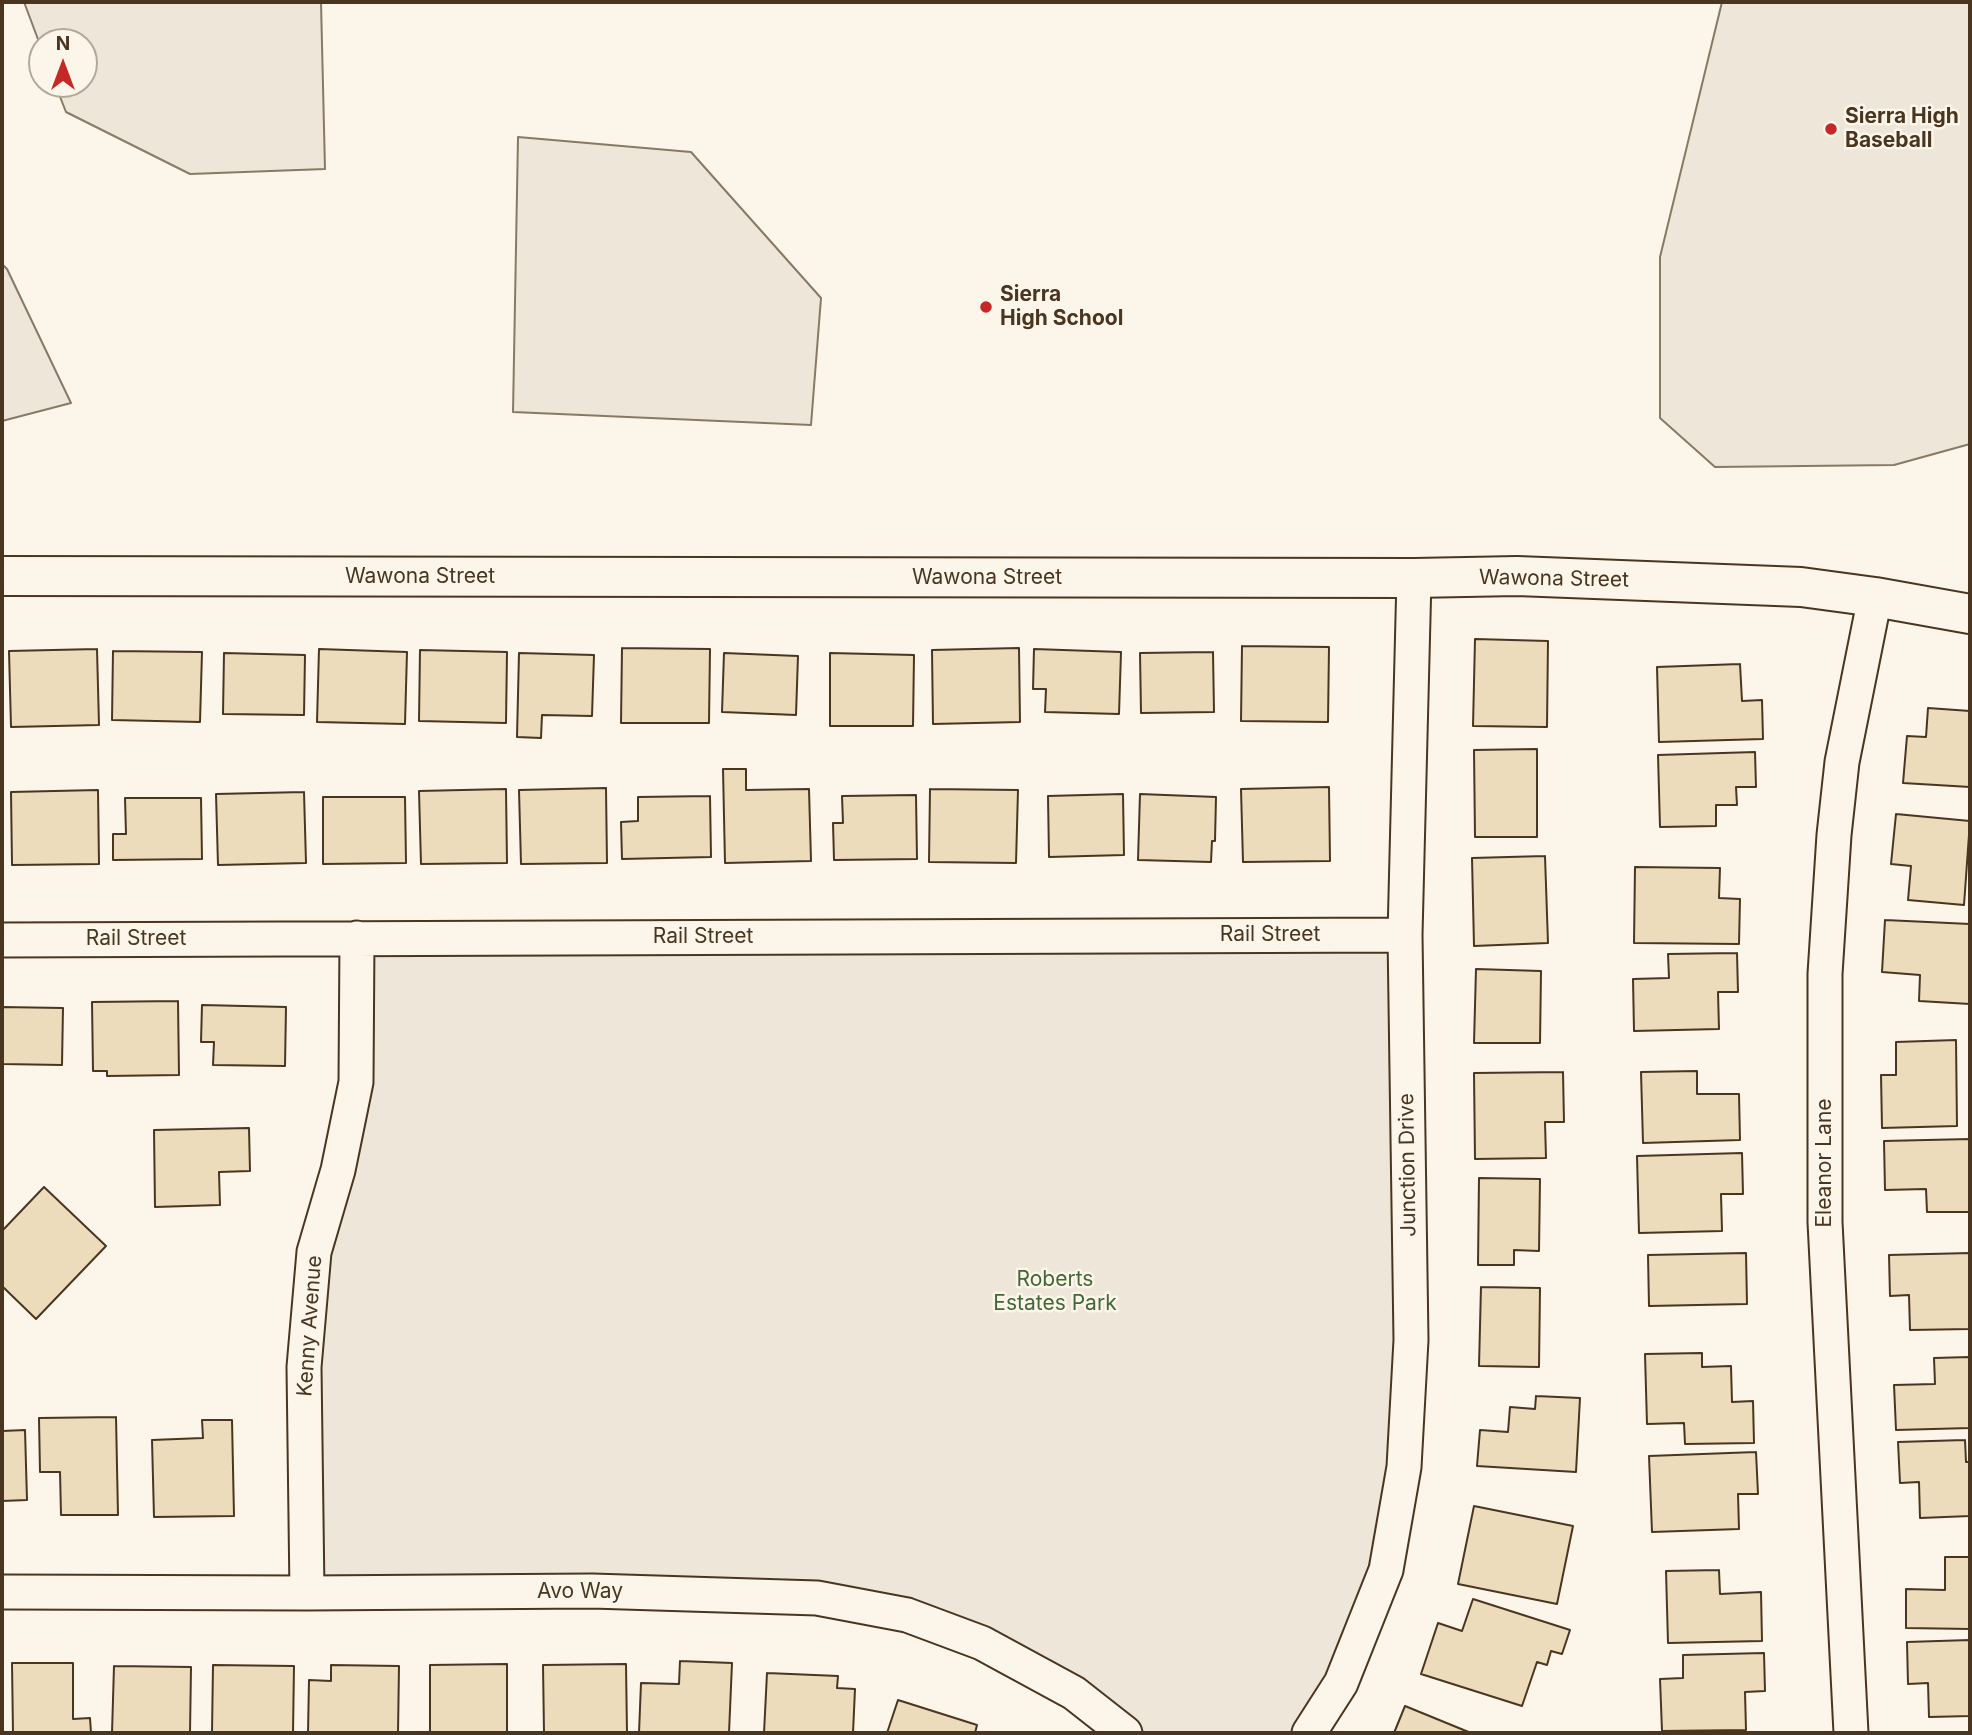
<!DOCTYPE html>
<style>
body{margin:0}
#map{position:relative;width:1972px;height:1735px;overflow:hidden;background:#fbf6e9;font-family:Inter,sans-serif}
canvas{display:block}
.frame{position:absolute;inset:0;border:4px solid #4a3520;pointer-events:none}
.north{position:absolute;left:28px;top:28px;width:70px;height:70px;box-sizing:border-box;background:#fbf6e9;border:2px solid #b4a999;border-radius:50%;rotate:0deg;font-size:19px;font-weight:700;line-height:28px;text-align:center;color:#4a3520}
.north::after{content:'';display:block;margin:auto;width:24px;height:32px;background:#c62828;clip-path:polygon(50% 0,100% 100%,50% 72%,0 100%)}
</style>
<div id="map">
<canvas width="1972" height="1735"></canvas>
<div class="frame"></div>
<div class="north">N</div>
</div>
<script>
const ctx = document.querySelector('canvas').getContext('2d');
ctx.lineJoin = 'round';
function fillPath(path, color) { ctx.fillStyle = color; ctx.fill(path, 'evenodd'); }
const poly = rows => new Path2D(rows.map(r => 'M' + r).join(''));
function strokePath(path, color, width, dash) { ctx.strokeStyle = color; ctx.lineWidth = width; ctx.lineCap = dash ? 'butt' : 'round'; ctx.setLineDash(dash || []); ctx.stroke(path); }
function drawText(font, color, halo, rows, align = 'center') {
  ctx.font = font + ' Inter,sans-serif'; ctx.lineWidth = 5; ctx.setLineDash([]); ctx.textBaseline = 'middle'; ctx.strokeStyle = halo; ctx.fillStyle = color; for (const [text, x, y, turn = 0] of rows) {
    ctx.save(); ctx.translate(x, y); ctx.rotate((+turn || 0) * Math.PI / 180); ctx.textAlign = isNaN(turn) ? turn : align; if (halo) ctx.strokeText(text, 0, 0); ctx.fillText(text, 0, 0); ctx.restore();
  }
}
const green = poly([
 [24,2,321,2,325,169,190,174,66,112,55,84,84,84,84,42,42,42,42,50,24,2],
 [1722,2,1970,2,1970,444,1894,465,1715,467,1660,418,1660,257,1722,2],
 [518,137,691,152,821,298,811,425,513,412,518,137],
 [2,264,7,269,71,403,2,421,2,264],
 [1405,935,1411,1340,1386,1570,1309,1733,1125,1733,907,1615,307,1593,304,1367,338,1170,357,938,1405,935]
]);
fillPath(green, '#ede6d9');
strokePath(green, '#887966', 2);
const building = poly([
 [1475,639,1548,641,1547,727,1473,726,1475,639],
 [1242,646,1329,647,1328,722,1241,721,1242,646],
 [622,648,710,649,709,723,621,723,622,648],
 [1019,648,1020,722,933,724,932,650,1019,648],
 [97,649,99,725,11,727,9,651,97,649],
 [319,649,407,652,405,724,317,722,319,649],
 [1034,649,1121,652,1119,714,1045,712,1046,689,1033,689,1034,649],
 [420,650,507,652,506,723,419,721,420,650],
 [113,651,202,652,200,722,112,720,113,651],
 [1213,652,1214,712,1141,713,1140,653,1213,652],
 [224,653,305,655,304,715,223,714,224,653],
 [519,653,594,655,592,716,542,715,541,738,517,737,519,653],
 [724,653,798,656,796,715,722,712,724,653],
 [830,653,914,655,913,726,830,726,830,653],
 [1740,664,1742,701,1762,700,1763,739,1659,742,1657,667,1740,664],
 [1928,708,1970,711,1970,787,1903,783,1907,736,1926,737,1928,708],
 [1537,749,1537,837,1475,837,1474,750,1537,749],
 [1755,752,1756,787,1736,787,1737,805,1716,805,1716,826,1660,827,1658,755,1755,752],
 [723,769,746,769,746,790,809,789,811,861,725,863,723,769],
 [1329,787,1330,861,1243,862,1241,789,1329,787],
 [606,788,607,863,521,864,519,790,606,788],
 [506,789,507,863,421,864,419,791,506,789],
 [930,789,1018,790,1016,863,929,862,930,789],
 [98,790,99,864,12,865,11,792,98,790],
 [304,792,306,863,218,865,216,794,304,792],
 [1123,794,1124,855,1049,857,1048,796,1123,794],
 [1140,794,1216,797,1215,841,1212,841,1211,862,1138,860,1140,794],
 [916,795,917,859,834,860,833,823,843,823,842,796,916,795],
 [710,796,711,857,622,859,621,822,638,821,638,797,710,796],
 [323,797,405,797,406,863,323,864,323,797],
 [125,798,201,798,202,859,113,860,113,834,126,834,125,798],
 [1896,814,1970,821,1964,905,1908,900,1911,866,1891,864,1896,814],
 [1545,856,1548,943,1474,946,1472,858,1545,856],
 [1635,867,1720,868,1719,898,1740,899,1739,944,1634,943,1635,867],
 [1885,920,1970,924,1970,1004,1919,1001,1920,975,1882,972,1885,920],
 [1737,953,1738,992,1718,992,1719,1029,1634,1031,1633,979,1669,978,1668,954,1737,953],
 [1476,969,1541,971,1540,1043,1474,1043,1476,969],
 [178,1001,179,1075,107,1076,107,1071,93,1071,92,1002,178,1001],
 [202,1005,286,1007,285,1066,213,1065,214,1042,201,1042,202,1005],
 [2,1007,63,1008,62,1065,2,1064,2,1007],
 [1956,1040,1957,1126,1882,1128,1881,1075,1896,1075,1896,1042,1956,1040],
 [1697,1071,1697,1094,1739,1094,1740,1140,1643,1143,1641,1072,1697,1071],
 [1563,1072,1564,1122,1545,1122,1546,1158,1475,1159,1474,1073,1563,1072],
 [249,1128,250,1171,219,1172,220,1205,155,1207,154,1130,249,1128],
 [1970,1139,1970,1212,1927,1212,1926,1189,1885,1190,1884,1141,1970,1139],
 [1742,1153,1743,1194,1721,1194,1722,1231,1639,1233,1637,1156,1742,1153],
 [1479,1178,1540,1179,1539,1251,1514,1250,1514,1265,1478,1265,1479,1178],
 [44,1187,106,1246,36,1319,2,1286,2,1231,44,1187],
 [1746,1253,1747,1304,1649,1306,1648,1255,1746,1253],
 [1970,1253,1970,1329,1910,1330,1909,1295,1890,1296,1889,1255,1970,1253],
 [1481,1287,1540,1288,1539,1367,1479,1366,1481,1287],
 [1702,1353,1702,1367,1731,1366,1732,1402,1753,1401,1754,1443,1685,1444,1684,1423,1647,1424,1645,1354,1702,1353],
 [1970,1357,1970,1428,1896,1430,1894,1385,1935,1384,1934,1358,1970,1357],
 [1536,1396,1580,1398,1576,1472,1477,1466,1480,1430,1508,1432,1510,1407,1535,1409,1536,1396],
 [116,1417,118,1515,61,1515,60,1472,40,1472,39,1418,116,1417],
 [202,1420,232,1420,234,1516,154,1517,152,1440,203,1438,202,1420],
 [25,1430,27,1500,2,1501,2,1431,25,1430],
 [1965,1440,1966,1462,1970,1462,1970,1516,1920,1518,1919,1482,1900,1483,1898,1442,1965,1440],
 [1756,1452,1758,1494,1738,1494,1739,1529,1652,1532,1649,1456,1756,1452],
 [1474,1506,1573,1526,1557,1604,1458,1584,1474,1506],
 [1945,1557,1970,1557,1970,1629,1906,1628,1906,1589,1945,1590,1945,1557],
 [1719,1570,1720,1594,1761,1592,1762,1641,1668,1643,1666,1571,1719,1570],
 [1473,1599,1570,1630,1562,1654,1551,1651,1547,1665,1537,1662,1522,1706,1421,1674,1438,1623,1462,1631,1473,1599],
 [1970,1640,1970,1716,1929,1717,1928,1683,1908,1684,1907,1642,1970,1640],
 [1764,1653,1765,1691,1745,1692,1746,1730,1662,1731,1660,1679,1683,1678,1683,1655,1764,1653],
 [680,1661,732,1663,729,1733,639,1733,641,1683,679,1684,680,1661],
 [12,1663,73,1663,73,1719,90,1718,91,1733,13,1733,12,1663],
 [507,1664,507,1733,430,1733,430,1665,507,1664],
 [626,1664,627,1733,544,1733,543,1665,626,1664],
 [213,1665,294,1666,293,1733,212,1733,213,1665],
 [331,1665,399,1666,398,1733,308,1733,309,1680,331,1681,331,1665],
 [114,1666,191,1667,190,1733,112,1733,114,1666],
 [767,1673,838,1676,837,1688,855,1689,853,1733,764,1733,767,1673],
 [898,1700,977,1725,975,1733,887,1733,898,1700],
 [1405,1706,1471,1733,1394,1733,1405,1706]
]);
fillPath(building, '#ecdcbc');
strokePath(building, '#4a3520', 2);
const street = poly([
 [2,940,1405,935],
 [2,1592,307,1593,592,1591,817,1598,907,1615,982,1643,1074,1693,1125,1733],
 [307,1593,304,1367,314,1252,338,1170,356,1082,357,938],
 [1309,1733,1341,1683,1386,1570,1404,1467,1411,1340,1405,935,1414,578],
 [1851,1733,1825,1222,1825,974,1834,835,1842,762,1875,597]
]);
const secondary = poly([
 [2,576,1414,578,1517,576,1801,587,1875,597,1970,614]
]);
strokePath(street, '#4a3520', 37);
strokePath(secondary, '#4a3520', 42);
strokePath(street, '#fbf6e9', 33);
strokePath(secondary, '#fbf6e9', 38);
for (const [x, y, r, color] of [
 [1831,129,7,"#c62828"],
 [986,307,7,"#c62828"]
]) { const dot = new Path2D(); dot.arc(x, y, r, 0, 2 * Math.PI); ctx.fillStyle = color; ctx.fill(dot); strokePath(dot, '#fbf6e9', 2.5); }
drawText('bold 21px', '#4a3520', '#fbf6e9', [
 ["Sierra High",1845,117],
 ["Baseball",1845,141],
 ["Sierra",1000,295],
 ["High School",1000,319]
], 'left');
drawText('21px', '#4a3520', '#fbf6e9', [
 ["Wawona Street",420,577],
 ["Wawona Street",987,578],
 ["Wawona Street",1554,579,1],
 ["Rail Street",1270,935],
 ["Rail Street",703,937],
 ["Rail Street",136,939],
 ["Eleanor Lane",1825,1163,-90],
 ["Junction Drive",1408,1165,-91],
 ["Kenny Avenue",310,1326,-86],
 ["Avo Way",580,1592]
]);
drawText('21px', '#436837', '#fbf6e9', [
 ["Roberts",1055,1280],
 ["Estates Park",1055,1304]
]);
</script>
